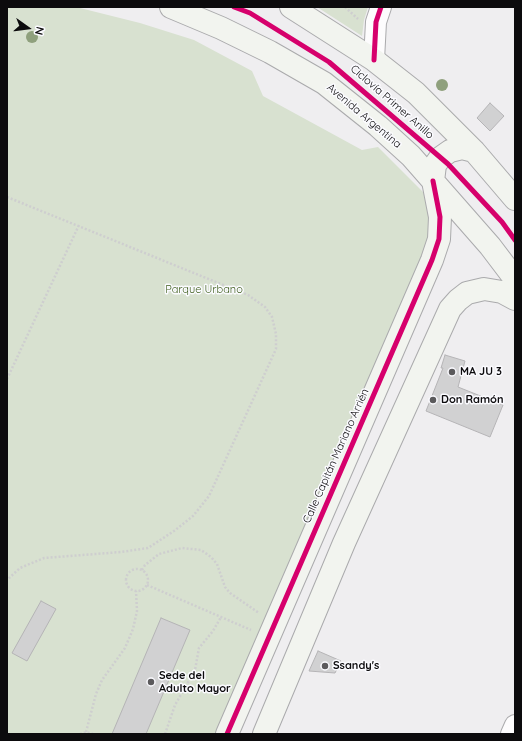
<!DOCTYPE html>
<meta charset="utf-8">
<style>
body{margin:0}
#map{position:relative;width:522px;height:741px;overflow:hidden;background:#efeef0;font-family:Quicksand,sans-serif}
canvas{display:block}
.frame{position:absolute;inset:0;border:8px solid #0c0b0d;pointer-events:none}
.north{position:absolute;left:8px;top:8px;width:40px;height:40px;-webkit-text-stroke:3px #fbfbff;paint-order:stroke;rotate:104deg;font-size:11px;font-weight:700;line-height:16px;text-align:center;color:#0c0b0d}
.north::after{content:'';display:block;margin:auto;width:14px;height:18px;background:#0c0b0d;clip-path:polygon(50% 0,100% 100%,50% 72%,0 100%)}
</style>
<div id="map">
<canvas width="522" height="741"></canvas>
<div class="frame"></div>
<div class="north">N</div>
</div>
<script>
const ctx = document.querySelector('canvas').getContext('2d');
ctx.lineJoin = 'round';
function fillPath(path, color) { ctx.fillStyle = color; ctx.fill(path, 'evenodd'); }
const poly = rows => new Path2D(rows.map(r => 'M' + r).join(''));
function strokePath(path, color, width, dash) { ctx.strokeStyle = color; ctx.lineWidth = width; ctx.lineCap = dash ? 'butt' : 'round'; ctx.setLineDash(dash || []); ctx.stroke(path); }
function drawText(font, color, halo, rows, align = 'center') {
  ctx.font = font + ' Quicksand,sans-serif'; ctx.lineWidth = 3; ctx.setLineDash([]); ctx.textBaseline = 'middle'; ctx.strokeStyle = halo; ctx.fillStyle = color; for (const [text, x, y, turn = 0] of rows) {
    ctx.save(); ctx.translate(x, y); ctx.rotate((+turn || 0) * Math.PI / 180); ctx.textAlign = isNaN(turn) ? turn : align; if (halo) ctx.strokeText(text, 0, 0); ctx.fillText(text, 0, 0); ctx.restore();
  }
}
fillPath(poly([
 [7,7,76,7,140,23,194,40,252,71,263,96,362,150,378,147,423,192,434,211,438,234,224,734,7,734],
 [317,7,368,7,364,20,362,36]
]), '#d8e1d0');
const building = poly([
 [490,103,504,116,490,131,477,118,490,103],
 [445,355,465,361,458,387,503,405,490,437,426,411,443,368,441,368,445,355],
 [41,601,56,609,27,661,12,653,41,601],
 [161,618,190,630,146,734,112,734,161,618],
 [318,651,341,661,335,673,309,671,318,651]
]);
fillPath(building, '#d1d1d2');
strokePath(building, '#b5b4b6', 1);
const street = poly([
 [374,60,376,22,381,7],
 [511,734,515,725]
]);
const secondary = poly([
 [171,7,221,28,270,52,324,83,378,126,411,156,490,246,515,279],
 [291,7,374,60,416,93,474,151,515,199],
 [227,734,432,260,439,239,440,217,433,181,435,165,440,158,450,151,462,148,474,151],
 [264,734,344,543,450,309,458,300,467,293,484,289,502,292,515,299]
]);
strokePath(street, '#aaaaac', 22);
strokePath(secondary, '#aaaaac', 24);
strokePath(poly([
 [345,7,358,19],
 [7,197,248,295,265,307,272,317,276,334,276,349,209,496,193,516,174,531,148,548,121,552,44,558,20,568,7,580],
 [7,379,79,225],
 '126 580a11 11 0 1 1 22 0a11 11 0 1 1-22 0Z',
 [142,570,145,565,159,554,182,548,201,550,211,557,217,564,225,587,230,593,259,613],
 [147,585,251,630],
 [86,732,96,694,102,680,125,648,133,629,137,611,136,591],
 [80,734,86,732,93,734],
 [165,734,175,705,195,670,199,648,213,631,221,617]
]), '#cececf', 2.5, [2, 2]);
strokePath(street, '#fdfcfd', 20);
strokePath(secondary, '#f2f4ef', 22);
strokePath(poly([
 [234,7,250,13,329,62,448,164,502,222,515,240],
 [374,60,376,22,381,7],
 [227,734,432,260,439,239,440,217,433,181]
]), '#d6006c', 5);
ctx.fillStyle = '#8fa07d';
for (const [x, y] of [
 [32,37],
 [442,85]
]) { ctx.beginPath(); ctx.arc(x, y, 6, 0, 2 * Math.PI); ctx.fill(); }
for (const [x, y, r, color] of [
 [452,372,4,"#5b5a5c"],
 [433,400,4,"#5b5a5c"],
 [325,666,4,"#5b5a5c"],
 [151,682,4,"#5b5a5c"]
]) { const dot = new Path2D(); dot.arc(x, y, r, 0, 2 * Math.PI); ctx.fillStyle = color; ctx.fill(dot); strokePath(dot, '#fbfbff', 1.5); }
drawText('11px', '#0c0b0d', '#fbfbff', [
 ["Ciclovía Primer Anillo",392,102,41],
 ["Avenida Argentina",364,116,40],
 ["Calle Capitán Mariano Arrién",336,456,-66]
]);
drawText('11px', '#41601f', '#fbfbff', [
 ["Parque Urbano",204,290]
]);
drawText('bold 11px', '#0c0b0d', '#fbfbff', [
 ["MA JU 3",460,372],
 ["Don Ramón",441,400],
 ["Ssandy's",333,666],
 ["Sede del",159,676],
 ["Adulto Mayor",159,689]
], 'left');
</script>
